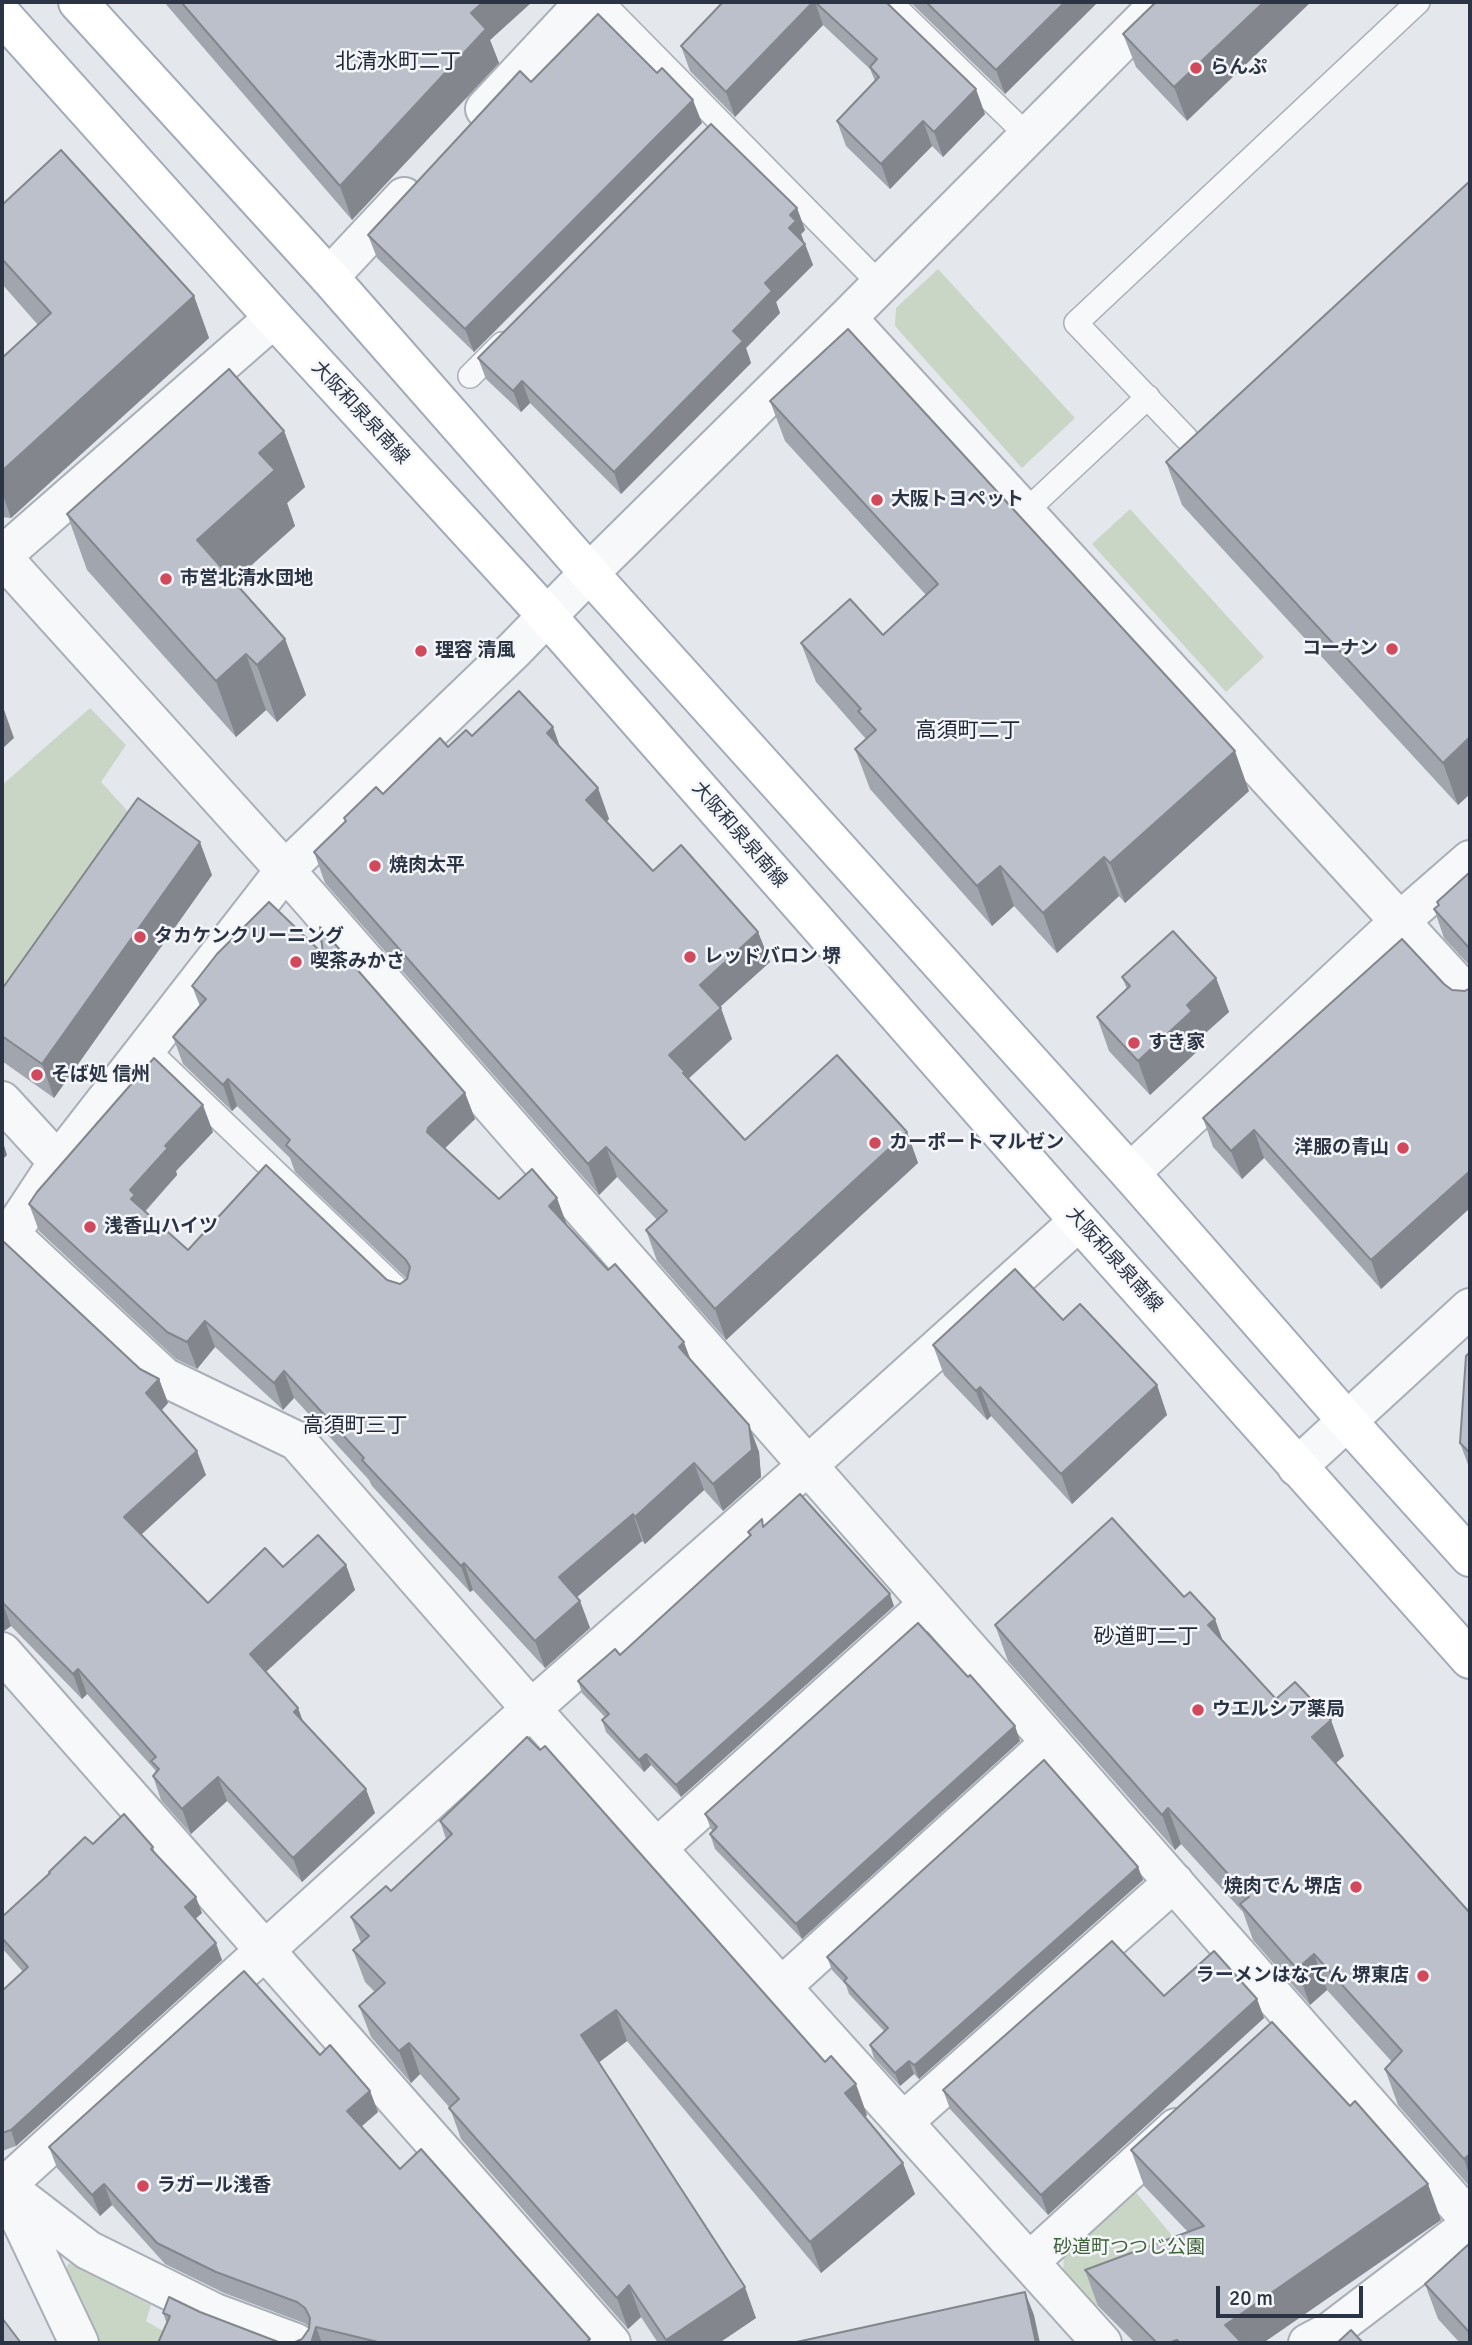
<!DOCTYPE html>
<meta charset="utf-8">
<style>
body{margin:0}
#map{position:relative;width:1472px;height:2345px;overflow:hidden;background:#e4e7ec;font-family:Signika,sans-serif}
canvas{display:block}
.frame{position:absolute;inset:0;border:4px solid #2b3445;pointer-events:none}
.scale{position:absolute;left:1216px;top:2286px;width:147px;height:32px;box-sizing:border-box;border:4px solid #2b3445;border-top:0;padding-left:9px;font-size:21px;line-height:24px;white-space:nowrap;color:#2b3445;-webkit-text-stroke:5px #f4f6f9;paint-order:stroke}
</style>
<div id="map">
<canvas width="1472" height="2345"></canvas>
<div class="frame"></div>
<div class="scale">20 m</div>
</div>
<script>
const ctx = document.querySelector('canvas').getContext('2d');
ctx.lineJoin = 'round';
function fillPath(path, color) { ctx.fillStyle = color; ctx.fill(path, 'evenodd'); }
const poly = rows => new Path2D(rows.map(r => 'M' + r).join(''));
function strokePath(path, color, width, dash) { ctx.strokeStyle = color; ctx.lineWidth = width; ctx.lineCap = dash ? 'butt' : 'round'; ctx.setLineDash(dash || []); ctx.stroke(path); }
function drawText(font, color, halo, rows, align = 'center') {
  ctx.font = font + ' Signika,"Noto Sans JP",sans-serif'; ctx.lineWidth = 5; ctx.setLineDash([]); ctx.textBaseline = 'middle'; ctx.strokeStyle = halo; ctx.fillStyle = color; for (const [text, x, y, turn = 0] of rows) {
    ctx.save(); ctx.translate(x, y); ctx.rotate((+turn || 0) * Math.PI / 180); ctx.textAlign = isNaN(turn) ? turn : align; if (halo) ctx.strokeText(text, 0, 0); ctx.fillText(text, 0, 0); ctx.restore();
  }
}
fillPath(poly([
 [938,269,1075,418,1022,468,895,326,896,308],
 [1130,509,1264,657,1226,692,1092,544],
 [90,708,126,745,101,782,134,818,2,993,2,785],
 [1134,2190,1195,2263,1097,2306,1063,2275,1064,2252],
 [69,2263,151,2305,146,2321,163,2331,158,2343,95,2343,62,2275]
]), '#c9d6c5');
const service = poly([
 [602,2,880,284],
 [890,2,1028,136],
 [470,376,502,344],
 [1186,438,1076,323,1418,2],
 [1025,512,1148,397],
 [147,1049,406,1297]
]);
const minor = poly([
 [485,109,585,2],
 [329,277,404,197],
 [847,318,1470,998],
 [2,556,274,318],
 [2,557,285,870,1470,2220],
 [2,1101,58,1162],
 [1130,1173,1399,922,1470,860],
 [11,1235,164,1377,297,1441,531,1709,1102,2343],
 [2,1247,58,1162,285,870,514,650,589,573,847,318,1161,2],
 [2,1652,611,2343],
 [657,1848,929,1604],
 [781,1987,1050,1743],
 [903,2122,1174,1882],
 [8,2193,79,2343],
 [1029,2262,1176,2128],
 [296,2343,215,2313,88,2250,5,2186,531,1709,807,1466,1079,1221],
 [1308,2343,1331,2331,1470,2225]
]);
const tertiary = poly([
 [1297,1467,1470,1308]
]);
const primary = poly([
 [78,2,329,277,589,573,1130,1173,1348,1422,1470,1557],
 [2,15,274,318,547,616,1079,1221,1470,1659]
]);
strokePath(service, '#a9aeb7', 26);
strokePath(minor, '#a9aeb7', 42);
strokePath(tertiary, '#a9aeb7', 42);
strokePath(primary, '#a3abb8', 42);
strokePath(service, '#f7f8fa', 23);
strokePath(minor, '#f7f8fa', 38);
strokePath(tertiary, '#f7f8fa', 38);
strokePath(primary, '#fff', 38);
fillPath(poly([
 [164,2,532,2,490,40,499,63,352,220],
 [723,2,886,2,985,114,943,157,932,146,890,189,846,146,837,121,875,81,870,69,823,25,735,117,690,71,681,46],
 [910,2,1098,2,1005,94],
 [1156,2,1187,121,1136,67,1123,34],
 [531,82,702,123,474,352,377,258,368,235],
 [1470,181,1470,794,1458,805,1182,505,1166,462],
 [2,205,194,296,209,338,11,518,2,517,2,358,38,325,2,284],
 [797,208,805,230,801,234,813,265,776,302,780,313,746,348,751,363,621,494,530,403,521,412,486,379,478,358],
 [770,401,1249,791,1125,903,1119,896,1057,953,1014,906,992,926,870,789,855,749,866,739,816,682,801,643,883,635,926,595,785,441],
 [284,431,305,487,287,503,295,526,234,581,285,639,306,695,277,722,266,710,236,737,87,570,67,514],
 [472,736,561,749,598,788,609,819,606,822,653,871,758,932,770,962,720,1007,732,1039,688,1079,745,1140,907,1132,918,1163,726,1340,657,1261,646,1230,657,1220,617,1177,599,1195,325,883,314,852,345,822,344,818,383,794,448,747],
 [1470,872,1470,966,1444,938,1434,909,1438,906,1437,902],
 [212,875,54,1098,2,1061,2,989],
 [1122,977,1216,978,1229,1012,1201,1037,1204,1045,1150,1095,1109,1051,1097,1017,1127,989],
 [1444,984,1452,990,1465,991,1470,988,1470,1208,1381,1289,1264,1158,1242,1179,1213,1147,1203,1118],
 [192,986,465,1093,475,1119,445,1148,499,1199,567,1225,566,1225,691,1360,749,1425,759,1452,761,1477,723,1511,704,1490,645,1544,642,1541,577,1597,580,1601,590,1628,545,1668,473,1590,470,1592,372,1486,369,1480,294,1398,283,1410,215,1347,197,1369,176,1359,39,1231,29,1204,213,1132,176,1171,177,1175,145,1212,188,1250,387,1280,400,1284,407,1279,295,1172,290,1158,237,1106,232,1111,183,1064,173,1037,200,1006],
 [2,1243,140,1369,159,1379,168,1403,161,1410,206,1475,141,1535,208,1603,283,1567,346,1565,355,1590,266,1672,298,1708,303,1722,375,1813,302,1882,227,1801,191,1834,161,1800,153,1776,156,1773,155,1770,87,1694,82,1699,11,1626,4,1631,2,1631],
 [933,1345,1157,1385,1167,1415,1072,1504,991,1416,987,1420,944,1375],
 [1470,1352,1470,1470,1460,1443],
 [765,1525,894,1606,681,1797,651,1765,644,1772,606,1732,602,1720,605,1717,582,1693,578,1681,620,1655,750,1537,748,1532],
 [995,1625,1223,1640,1276,1699,1344,1756,1335,1763,1470,1913,1470,2187,1398,2105,1385,2069,1392,2062,1327,1990,1310,2005,1253,1940,1243,1912,1181,1844,1175,1850,1008,1661],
 [968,1677,1015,1726,1020,1741,802,1939,715,1849,710,1834,713,1831,711,1829,705,1814],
 [440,1821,867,2115,865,2117,915,2194,821,2273,627,2041,599,2062,756,2318,719,2343,658,2343,641,2317,628,2329,461,2139,450,2108,420,2074,411,2083,371,2037,359,2006,375,1992,365,1982,353,1950,361,1943,351,1917,391,1891,446,1839],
 [93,1844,153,1847,155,1853,202,1913,195,1919,222,1960,16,2146,2,2151,2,1991,23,1972,2,1948,2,1917,49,1874,49,1872],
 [1138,1867,1143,1880,919,2079,914,2074,900,2086,874,2058,870,2045,884,2031,849,1994,846,1985,832,1970,827,1957],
 [1164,1996,1257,1999,1264,2018,1048,2215,950,2109,943,2090],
 [320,2055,370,2091,378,2112,361,2127,400,2169,592,2343,293,2343,302,2339,309,2329,309,2326,304,2323,224,2293,165,2264,112,2205,100,2216,57,2168,49,2147],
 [1131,2150,1441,2220,1263,2343,1135,2343,1098,2306,1085,2270,1188,2232,1144,2186],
 [1470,2243,1470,2343,1460,2343,1438,2319,1425,2284],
 [200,2312,281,2343,158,2343,167,2324,163,2313]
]), '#a1a5ae');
fillPath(poly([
 [483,2,532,2,490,40,499,63,352,220,340,186,471,13],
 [813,2,815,2,823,25,735,117,726,92],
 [1065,2,1098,2,1005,94,996,70],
 [1264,2,1311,2,1187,121,1174,87],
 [976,89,985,114,943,157,934,132],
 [693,100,702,123,474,352,465,329],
 [923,121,932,146,890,189,881,164],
 [797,208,805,230,801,234,804,243,789,228,790,215],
 [805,244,813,265,776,302,780,313,746,348,751,363,621,494,614,472,733,331,765,283],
 [194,296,209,338,11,518,2,492,2,471],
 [522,381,530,403,521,412,513,391],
 [284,431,305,487,287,503,295,526,217,596,197,540,259,453],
 [285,639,306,695,277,722,257,665],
 [246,654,266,710,236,737,216,681],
 [2,704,14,738,2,749],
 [553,727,564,758,547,733],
 [1470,737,1470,794,1458,805,1443,763],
 [1235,751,1249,791,1125,903,1110,863],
 [598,788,609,819,597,831,586,800],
 [200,842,212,875,54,1098,42,1064],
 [1104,857,1119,896,1057,953,1043,913],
 [1000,866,1014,906,992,926,977,886],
 [758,932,770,962,711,1015,700,985],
 [1216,978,1229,1012,1201,1037,1204,1045,1150,1095,1138,1061,1187,1005],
 [721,1008,732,1039,688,1079,669,1055],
 [228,1079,237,1106,232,1111,223,1085],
 [465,1093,475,1119,438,1155,427,1132,428,1128],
 [203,1105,213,1132,176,1171,177,1175,142,1214,131,1199,130,1190,165,1146],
 [1254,1130,1264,1158,1242,1179,1231,1151],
 [907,1132,918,1163,726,1340,715,1309],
 [2,1139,7,1155,2,1160],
 [606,1147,617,1177,599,1195,588,1164],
 [1470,1171,1470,1208,1381,1289,1371,1260],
 [557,1198,567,1225,558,1233,549,1206],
 [205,1321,215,1347,197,1369,187,1342],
 [684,1342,694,1369,679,1347],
 [284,1371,294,1398,283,1410,274,1383],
 [159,1379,168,1403,155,1418,146,1393],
 [1157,1385,1167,1415,1072,1504,1061,1474],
 [980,1387,991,1416,987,1420,976,1391],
 [749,1425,759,1452,761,1477,723,1511,713,1484],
 [197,1451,206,1475,133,1542,124,1517],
 [694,1463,704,1490,645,1544,635,1517],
 [633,1514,642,1541,569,1604,559,1577],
 [464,1563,473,1590,470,1592,461,1566],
 [346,1565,355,1590,259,1678,250,1654],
 [890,1594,894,1606,681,1797,676,1785],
 [2,1601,11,1626,4,1631,2,1624],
 [580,1601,590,1628,545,1668,535,1641],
 [1215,1619,1228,1655,1208,1625],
 [78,1669,87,1694,82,1699,73,1674],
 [298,1708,307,1732,294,1712],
 [1331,1720,1344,1756,1325,1773,1312,1737],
 [1015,1726,1020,1741,802,1939,796,1924],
 [646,1754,651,1765,644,1772,639,1760],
 [218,1777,227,1801,191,1834,182,1809],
 [366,1789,375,1813,302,1882,293,1858],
 [1168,1808,1181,1844,1175,1850,1162,1815],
 [1138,1867,1143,1880,919,2079,914,2065],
 [196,1897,202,1913,191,1923,185,1907],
 [216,1943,222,1960,16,2146,11,2130],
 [1314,1954,1327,1990,1310,2005,1297,1969],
 [1257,1999,1264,2018,1048,2215,1041,2195],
 [616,2010,627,2041,593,2067,581,2035],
 [409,2043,420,2074,411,2083,399,2051],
 [909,2061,914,2074,900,2086,895,2073],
 [856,2084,867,2115,856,2125,845,2093],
 [370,2091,378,2112,355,2132,347,2111],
 [1470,2154,1470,2177,1464,2159],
 [903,2163,915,2194,821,2273,810,2242],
 [104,2184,112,2205,100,2216,92,2195],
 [1428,2184,1441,2220,1263,2343,1231,2343,1225,2325],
 [629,2285,641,2317,628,2329,617,2298],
 [745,2287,756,2318,719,2343,667,2343,666,2340],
 [1025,2292,1034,2315,1040,2343,1036,2343],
 [316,2327,322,2343,311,2343]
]), '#83868d');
const building = poly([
 [181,2,483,2,471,13,486,29,340,186,181,2],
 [723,2,813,2,726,92,681,46,723,2],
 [815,2,886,2,976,89,934,132,923,121,881,164,837,121,879,77,870,67,877,59,815,2],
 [926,2,1065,2,996,70,926,2],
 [1156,2,1264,2,1174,87,1123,34,1156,2],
 [598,14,657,73,662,68,693,100,465,329,368,235,520,71,531,82,598,14],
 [711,124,797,208,790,215,796,221,789,228,805,244,765,283,772,291,733,331,743,341,614,472,522,381,513,391,478,358,711,124],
 [61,150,194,296,2,471,2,358,51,313,2,259,2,205,61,150],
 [1470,181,1470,737,1443,763,1166,462,1470,181],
 [848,329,1235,751,1110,863,1104,857,1043,913,1000,866,977,886,855,749,876,730,858,711,861,709,801,643,850,599,883,635,938,584,770,401,848,329],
 [229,369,284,431,259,453,275,470,197,540,285,639,257,665,246,654,216,681,67,514,229,369],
 [519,691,553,727,547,733,598,788,586,800,653,871,681,845,758,932,700,985,721,1008,669,1055,685,1072,683,1073,745,1140,837,1055,907,1132,715,1309,646,1230,667,1211,606,1147,588,1164,314,852,346,821,344,818,376,787,383,794,440,738,448,747,466,730,472,736,519,691],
 [138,798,200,842,42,1064,2,1036,2,989,138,798],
 [1470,872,1470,949,1434,909,1439,905,1437,902,1470,872],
 [269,902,323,954,320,927,465,1093,428,1128,427,1132,499,1199,532,1169,557,1198,549,1206,608,1270,615,1264,684,1342,679,1347,749,1425,752,1450,713,1484,694,1463,635,1517,633,1514,559,1577,580,1601,535,1641,464,1563,461,1566,362,1460,364,1458,284,1371,274,1383,205,1321,187,1342,167,1332,29,1204,37,1192,154,1058,203,1105,165,1146,168,1148,130,1190,135,1195,131,1199,188,1250,266,1165,387,1280,400,1284,407,1279,410,1267,406,1260,286,1145,290,1140,228,1079,223,1085,173,1037,206,999,192,986,217,954,269,902],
 [1173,931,1216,978,1187,1005,1192,1011,1138,1061,1097,1017,1130,986,1122,977,1173,931],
 [1402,939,1444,984,1452,990,1465,991,1470,988,1470,1171,1371,1260,1254,1130,1231,1151,1203,1118,1402,939],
 [4,1242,140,1369,159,1379,146,1393,197,1451,124,1517,208,1603,265,1548,283,1567,318,1535,346,1565,250,1654,298,1708,294,1712,366,1789,293,1858,218,1777,182,1809,153,1776,159,1769,151,1761,156,1757,78,1669,73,1674,2,1602,2,1243,4,1242],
 [1015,1269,1063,1320,1080,1304,1157,1385,1061,1474,980,1387,976,1391,933,1345,1015,1269],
 [1470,1352,1470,1453,1460,1443,1466,1356,1470,1352],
 [800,1494,890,1594,676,1785,646,1754,639,1760,602,1720,609,1714,578,1681,615,1649,620,1655,751,1535,748,1532,762,1519,763,1527,800,1494],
 [1112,1518,1184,1597,1190,1592,1215,1619,1208,1625,1276,1699,1295,1682,1331,1720,1312,1737,1470,1913,1470,2154,1464,2159,1385,2069,1402,2051,1314,1954,1297,1969,1240,1904,1249,1897,1168,1808,1162,1815,995,1625,1112,1518],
 [918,1623,968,1677,970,1675,1015,1726,796,1924,710,1834,717,1827,705,1814,918,1623],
 [527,1737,540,1750,545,1746,825,2062,831,2056,856,2084,845,2093,903,2163,810,2242,616,2010,581,2035,745,2287,666,2340,629,2285,617,2298,449,2108,459,2099,409,2043,399,2051,359,2006,385,1983,353,1950,369,1936,351,1917,386,1886,391,1891,452,1834,440,1821,527,1737],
 [1044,1760,1138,1867,916,2064,914,2065,909,2061,895,2073,870,2045,888,2028,844,1981,847,1978,827,1957,1044,1760],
 [124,1814,153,1847,151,1849,196,1897,185,1907,216,1943,11,2130,2,2133,2,1991,28,1967,2,1938,2,1917,50,1873,49,1872,85,1837,93,1844,124,1814],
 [1112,1941,1164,1996,1214,1951,1257,1999,1041,2195,943,2090,1112,1941],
 [244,1971,320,2055,330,2045,370,2091,347,2111,400,2169,421,2149,590,2339,586,2343,382,2343,316,2327,311,2343,293,2343,302,2339,309,2329,310,2318,305,2308,297,2302,216,2272,157,2243,104,2184,92,2195,49,2147,244,1971],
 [1272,2022,1350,2106,1355,2101,1428,2184,1225,2325,1242,2343,1180,2343,1177,2340,1168,2343,1157,2343,1085,2270,1204,2226,1131,2150,1272,2022],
 [1470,2243,1470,2333,1425,2284,1470,2243],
 [1025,2292,1036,2343,792,2343,1025,2292],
 [169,2297,200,2312,281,2343,292,2343,158,2343,170,2316,163,2313,169,2297],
 [2,2318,21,2343,2,2343,2,2318],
 [1351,2330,1363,2343,1337,2343,1351,2330]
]);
fillPath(building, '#bbc0ca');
strokePath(building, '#83868d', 2);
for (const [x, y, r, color] of [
 [1196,68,7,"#d1495b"],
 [877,500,7,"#d1495b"],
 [166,579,7,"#d1495b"],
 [1392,649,7,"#d1495b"],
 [421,651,7,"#d1495b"],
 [375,866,7,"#d1495b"],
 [140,937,7,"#d1495b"],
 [690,957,7,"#d1495b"],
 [296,962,7,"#d1495b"],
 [1134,1043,7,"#d1495b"],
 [37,1075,7,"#d1495b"],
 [875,1143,7,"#d1495b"],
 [1403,1148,7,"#d1495b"],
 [90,1227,7,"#d1495b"],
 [1198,1710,7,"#d1495b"],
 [1356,1887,7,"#d1495b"],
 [1423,1976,7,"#d1495b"],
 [143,2186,7,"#d1495b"]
]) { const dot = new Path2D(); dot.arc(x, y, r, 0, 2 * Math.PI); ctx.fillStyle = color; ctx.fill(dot); strokePath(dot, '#f4f6f9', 2.5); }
drawText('bold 19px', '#2b3445', '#f4f6f9', [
 ["らんぷ",1210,68],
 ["大阪トヨペット",891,500],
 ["市営北清水団地",180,579],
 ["コーナン",1378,649,"right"],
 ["理容 清風",435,651],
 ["焼肉太平",389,866],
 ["タカケンクリーニング",154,937],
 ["レッドバロン 堺",704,957],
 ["喫茶みかさ",310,962],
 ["すき家",1148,1043],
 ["そば処 信州",51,1075],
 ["カーポート マルゼン",889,1143],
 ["洋服の青山",1389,1148,"right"],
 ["浅香山ハイツ",104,1227],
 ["ウエルシア薬局",1212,1710],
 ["焼肉でん 堺店",1342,1887,"right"],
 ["ラーメンはなてん 堺東店",1409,1976,"right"],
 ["ラガール浅香",157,2186]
], 'left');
drawText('19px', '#2b3445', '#f4f6f9', [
 ["大阪和泉泉南線",360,413,47],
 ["大阪和泉泉南線",739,835,49],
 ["大阪和泉泉南線",1114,1260,48]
]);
drawText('19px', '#3f6138', '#f4f6f9', [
 ["砂道町つつじ公園",1129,2248]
]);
drawText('21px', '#1d2536', '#f4f6f9', [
 ["北清水町二丁",398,62],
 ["高須町二丁",968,731],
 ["高須町三丁",355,1426],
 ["砂道町二丁",1146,1637]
]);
</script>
